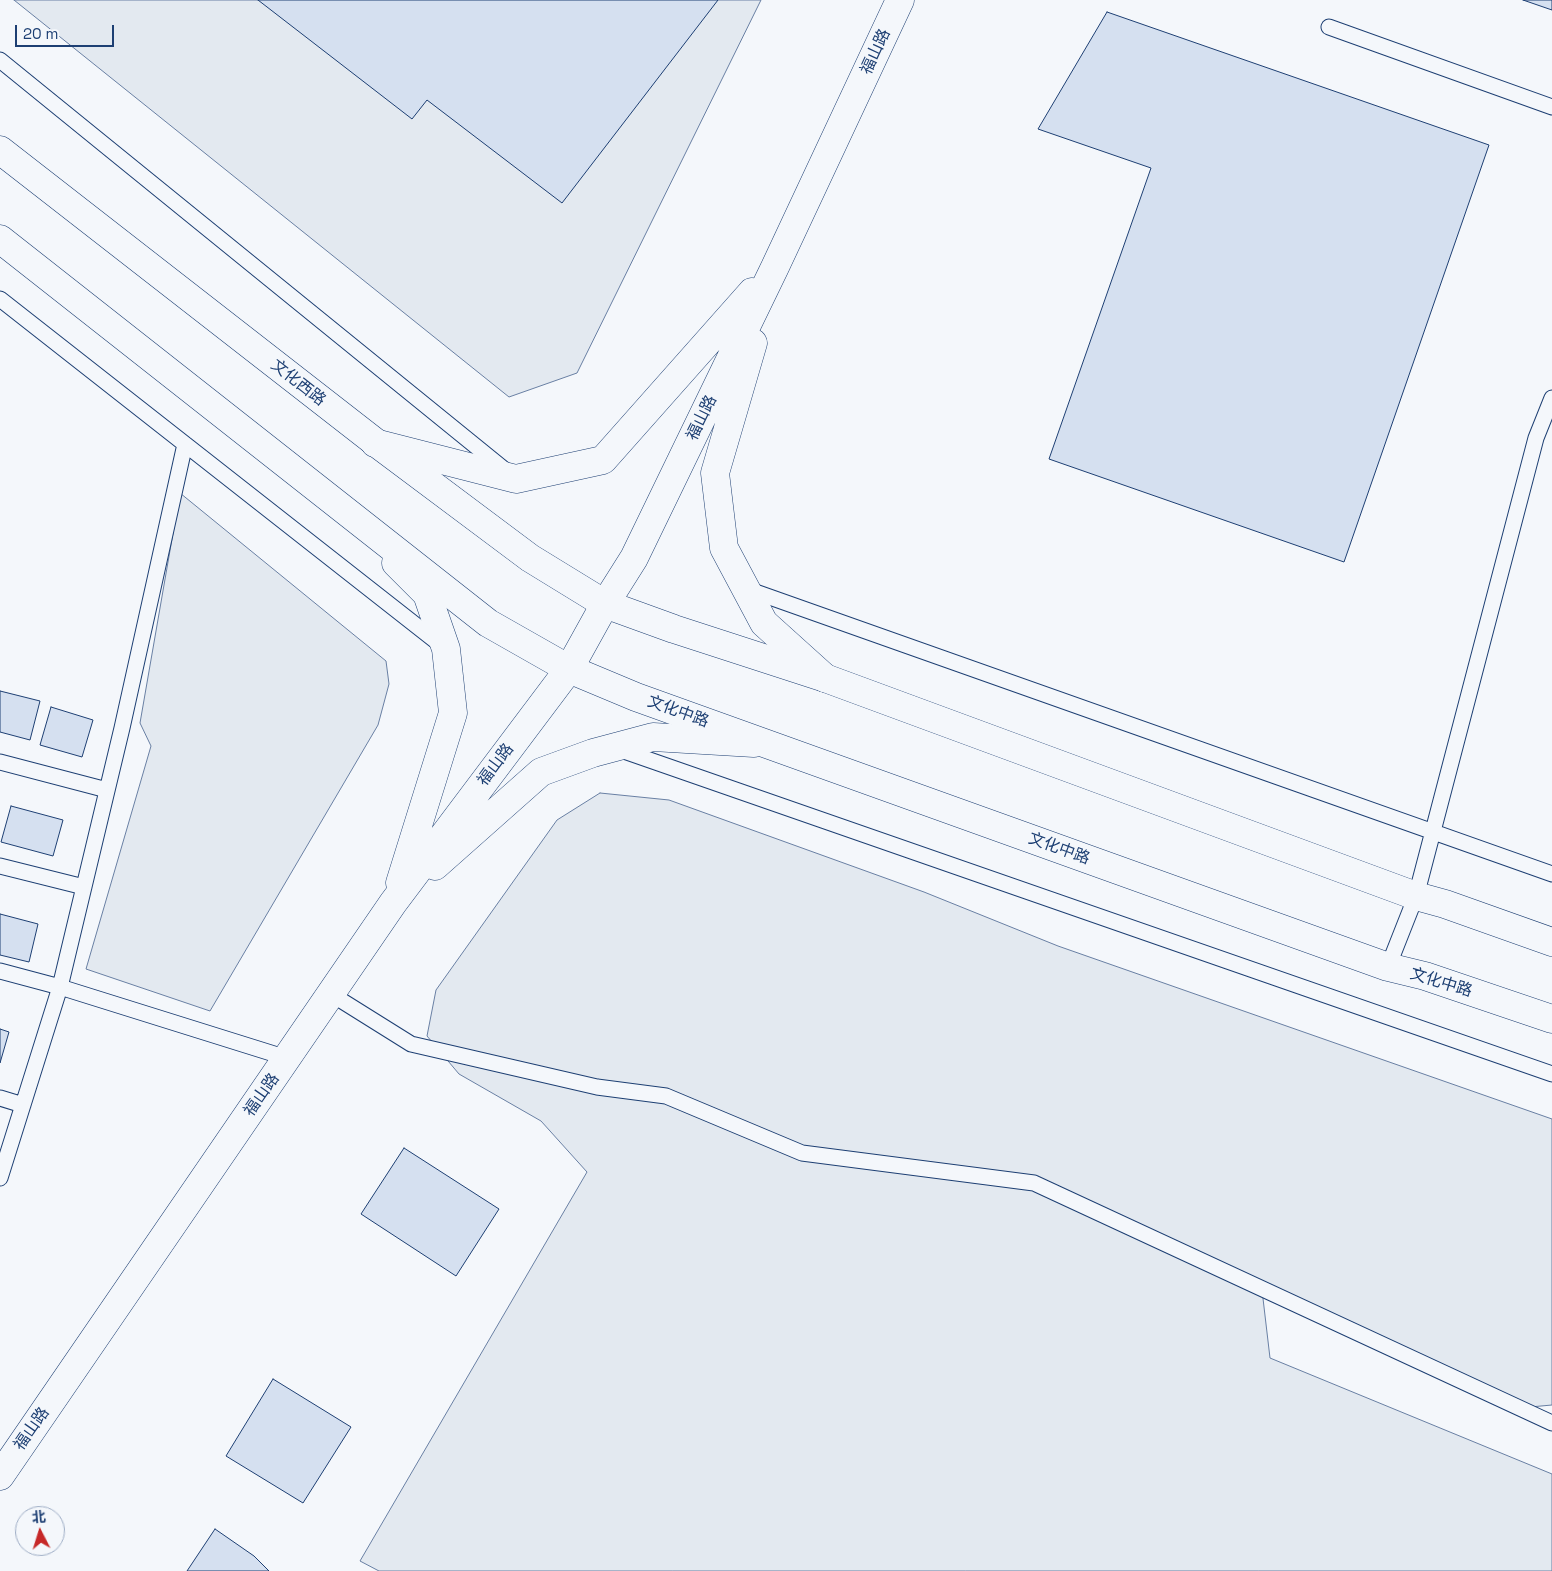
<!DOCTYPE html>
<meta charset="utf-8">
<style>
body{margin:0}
#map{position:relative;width:1552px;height:1571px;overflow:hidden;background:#f4f7fb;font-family:"Space Grotesk","Noto Sans SC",sans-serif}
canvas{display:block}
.north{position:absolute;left:15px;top:1506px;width:50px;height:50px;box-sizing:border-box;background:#f4f7fb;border:1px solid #9eadc5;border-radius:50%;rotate:355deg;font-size:14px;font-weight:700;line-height:20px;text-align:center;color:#1d3f73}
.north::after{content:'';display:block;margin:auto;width:18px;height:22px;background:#c62828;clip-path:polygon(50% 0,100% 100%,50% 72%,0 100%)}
.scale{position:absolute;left:15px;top:25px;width:99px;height:22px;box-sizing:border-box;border:2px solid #1d3f73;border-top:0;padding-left:6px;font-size:15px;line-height:18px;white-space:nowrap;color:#1d3f73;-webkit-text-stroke:4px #f4f7fb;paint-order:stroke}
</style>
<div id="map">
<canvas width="1552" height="1571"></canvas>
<div class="north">北</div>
<div class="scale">20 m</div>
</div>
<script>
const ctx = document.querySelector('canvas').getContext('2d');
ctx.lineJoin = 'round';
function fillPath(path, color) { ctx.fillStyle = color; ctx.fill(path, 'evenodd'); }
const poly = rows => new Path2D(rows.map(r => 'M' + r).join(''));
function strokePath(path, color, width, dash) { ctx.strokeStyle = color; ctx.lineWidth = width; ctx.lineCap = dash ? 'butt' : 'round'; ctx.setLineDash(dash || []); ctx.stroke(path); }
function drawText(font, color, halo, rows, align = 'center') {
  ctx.font = font + ' "Space Grotesk","Noto Sans SC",sans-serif'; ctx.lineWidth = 4; ctx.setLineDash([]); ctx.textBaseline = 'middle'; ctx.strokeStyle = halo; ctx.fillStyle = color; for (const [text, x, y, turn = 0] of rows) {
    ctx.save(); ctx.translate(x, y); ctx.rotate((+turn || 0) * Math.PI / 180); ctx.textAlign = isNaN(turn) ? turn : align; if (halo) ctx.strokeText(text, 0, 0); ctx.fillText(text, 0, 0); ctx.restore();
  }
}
const green = poly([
 [14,0,761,0,577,373,509,397,14,0],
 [180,493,386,661,389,684,378,725,210,1011,86,969,151,746,140,723,180,493],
 [600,793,669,800,924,892,1058,946,1552,1119,1552,1405,1530,1407,1262,1290,1270,1358,1552,1474,1552,1571,379,1571,360,1561,587,1172,541,1121,459,1074,427,1036,436,990,557,820,600,793]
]);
fillPath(green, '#e3e9f0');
strokePath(green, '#687fa3', 1);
const building = poly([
 [258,0,718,0,562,203,427,100,412,119,258,0],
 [1523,0,1552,0,1552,10,1523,0],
 [1107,12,1489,145,1344,562,1049,459,1151,168,1038,129,1107,12],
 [0,691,40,701,30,740,0,732,0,691],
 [51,707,93,720,82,757,40,745,51,707],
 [11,806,63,820,53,856,1,842,11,806],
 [0,914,38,924,29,962,0,955,0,914],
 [0,1029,9,1032,0,1063,0,1029],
 [404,1148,499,1209,456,1276,361,1214,404,1148],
 [273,1379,351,1427,303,1503,226,1456,273,1379],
 [215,1529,254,1556,269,1571,187,1571,215,1529]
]);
fillPath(building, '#d5e0f0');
strokePath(building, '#1d3f73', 1);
const lane = poly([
 [1329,27,1552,107],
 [0,60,505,470],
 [0,299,441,645],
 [747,589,1552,874],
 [618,749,1552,1074],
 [0,762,107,790],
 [0,866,84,887],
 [1388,967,1416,896,1536,438,1552,398],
 [0,971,60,987,287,1058],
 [331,994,411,1044,597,1087,666,1096,802,1153,1034,1183,1552,1423],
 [0,1098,23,1105],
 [0,1178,60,987,122,728,185,444]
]);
const secondary = poly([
 [753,343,715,473,724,548,764,623,825,678],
 [375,443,516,479,603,460,752,292],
 [396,563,427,594,446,649,453,713,400,883],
 [435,866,541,772,593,753,653,737,754,743],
 [0,1476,393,903,569,669,605,604,634,558,775,267,900,0]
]);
const primary = poly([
 [0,150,375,442,530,558,605,604,674,629,825,678,1416,896,1445,904,1552,942],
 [0,239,488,623,569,669,636,697,1388,967,1425,976,1552,1019]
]);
strokePath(lane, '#1d3f73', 17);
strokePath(secondary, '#1d3f73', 29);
strokePath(primary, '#1d3f73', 29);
strokePath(lane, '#f4f7fb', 15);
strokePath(secondary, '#f4f7fb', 28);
strokePath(primary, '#f4f7fb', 28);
drawText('16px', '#1d3f73', '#f4f7fb', [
 ["福山路",876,52,-65],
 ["文化西路",298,383,38],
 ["福山路",702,418,-64],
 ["文化中路",678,712,20],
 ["福山路",496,765,-53],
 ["文化中路",1059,849,20],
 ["文化中路",1441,983,17],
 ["福山路",262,1095,-55],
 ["福山路",32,1429,-55]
]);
</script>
